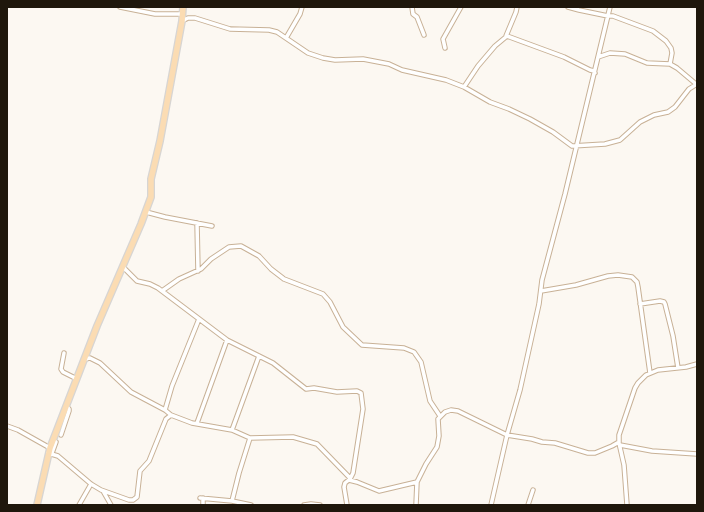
<!DOCTYPE html>
<style>
body{margin:0}
#map{position:relative;width:704px;height:512px;overflow:hidden;background:#fcf8f2;font-family:"PT Serif",serif}
canvas{display:block}
.frame{position:absolute;inset:0;border:8px solid #1f170c;pointer-events:none}
</style>
<div id="map">
<canvas width="704" height="512"></canvas>
<div class="frame"></div>
</div>
<script>
const ctx = document.querySelector('canvas').getContext('2d');
ctx.lineJoin = 'round';
const poly = rows => new Path2D(rows.map(r => 'M' + r).join(''));
function strokePath(path, color, width, dash) { ctx.strokeStyle = color; ctx.lineWidth = width; ctx.lineCap = dash ? 'butt' : 'round'; ctx.setLineDash(dash || []); ctx.stroke(path); }
const minor = poly([
 [120,7,155,14,183,14],
 [412,7,413,14,417,17,424,35],
 [568,7,579,10,608,16,613,16,653,31,666,41,671,48,672,53,670,64],
 [182,21,188,18,195,18,230,29,269,30,277,32,308,53,323,58,335,60,363,59,389,64,402,70,446,80,464,87,490,102,509,109,530,119,553,132,572,146,605,144,620,140,640,122,654,115,668,112,675,107,689,89,697,84],
 [506,36,516,12,517,7],
 [286,38,300,14,302,7],
 [445,48,443,39,461,7],
 [598,57,610,53,625,54,647,63,670,64,677,68,696,84],
 [464,87,478,66,495,46,507,36,564,57,590,70,594,71,595,73],
 [146,212,165,217,212,226],
 [197,223,198,271],
 [123,267,137,281,150,284,158,288,227,340,273,363,306,389,314,388,337,392,357,391,361,393,363,409,353,473,350,479,345,483,344,487,347,505],
 [162,291,179,279,201,269,211,259,229,247,241,246,259,256,271,269,284,279,323,294,330,302,343,327,362,345,404,348,414,352,421,362,430,401,440,416],
 [541,291,576,285,608,276,618,275,632,277,637,282,638,287,650,373],
 [640,304,660,301,664,302,665,304,673,336,678,368],
 [64,353,61,369,63,372,77,379],
 [85,359,90,358,100,363,131,392,165,410,171,415],
 [165,410,172,386,199,319],
 [197,423,227,340],
 [7,426,18,430,50,448],
 [232,430,259,356],
 [61,435,69,411,69,409,66,406],
 [619,443,624,465,627,505],
 [620,445,652,451,697,454],
 [48,453,58,456,91,484,101,490,129,500,133,500,137,497,140,471,149,461,166,419,171,415,192,423,232,430,250,438,293,437,317,444,350,478],
 [52,453,56,442],
 [349,480,357,482,379,491,417,482],
 [103,491,111,505],
 [200,498,232,501,251,505],
 [203,498,203,505],
 [232,501,239,473,250,438],
 [79,505,91,484],
 [304,505,311,504,320,505],
 [416,505,417,482,426,464,437,447,439,436,438,419,445,412,451,410,458,411,507,435,532,439,542,442,555,443,588,453,595,453,612,446,619,442,619,435,635,388,638,383,646,375,658,370,686,367,697,364],
 [491,505,507,435,520,390,539,304,542,280,565,194,610,7],
 [528,505,533,490]
]);
const primary = poly([
 [37,505,50,448,97,326,141,224,151,197,151,179,160,141,182,21,183,7]
]);
strokePath(minor, '#c8b196', 5.5);
strokePath(primary, '#d7d5d3', 8);
strokePath(minor, '#fff', 3.5);
strokePath(primary, '#fbdcb3', 5.5);
</script>
